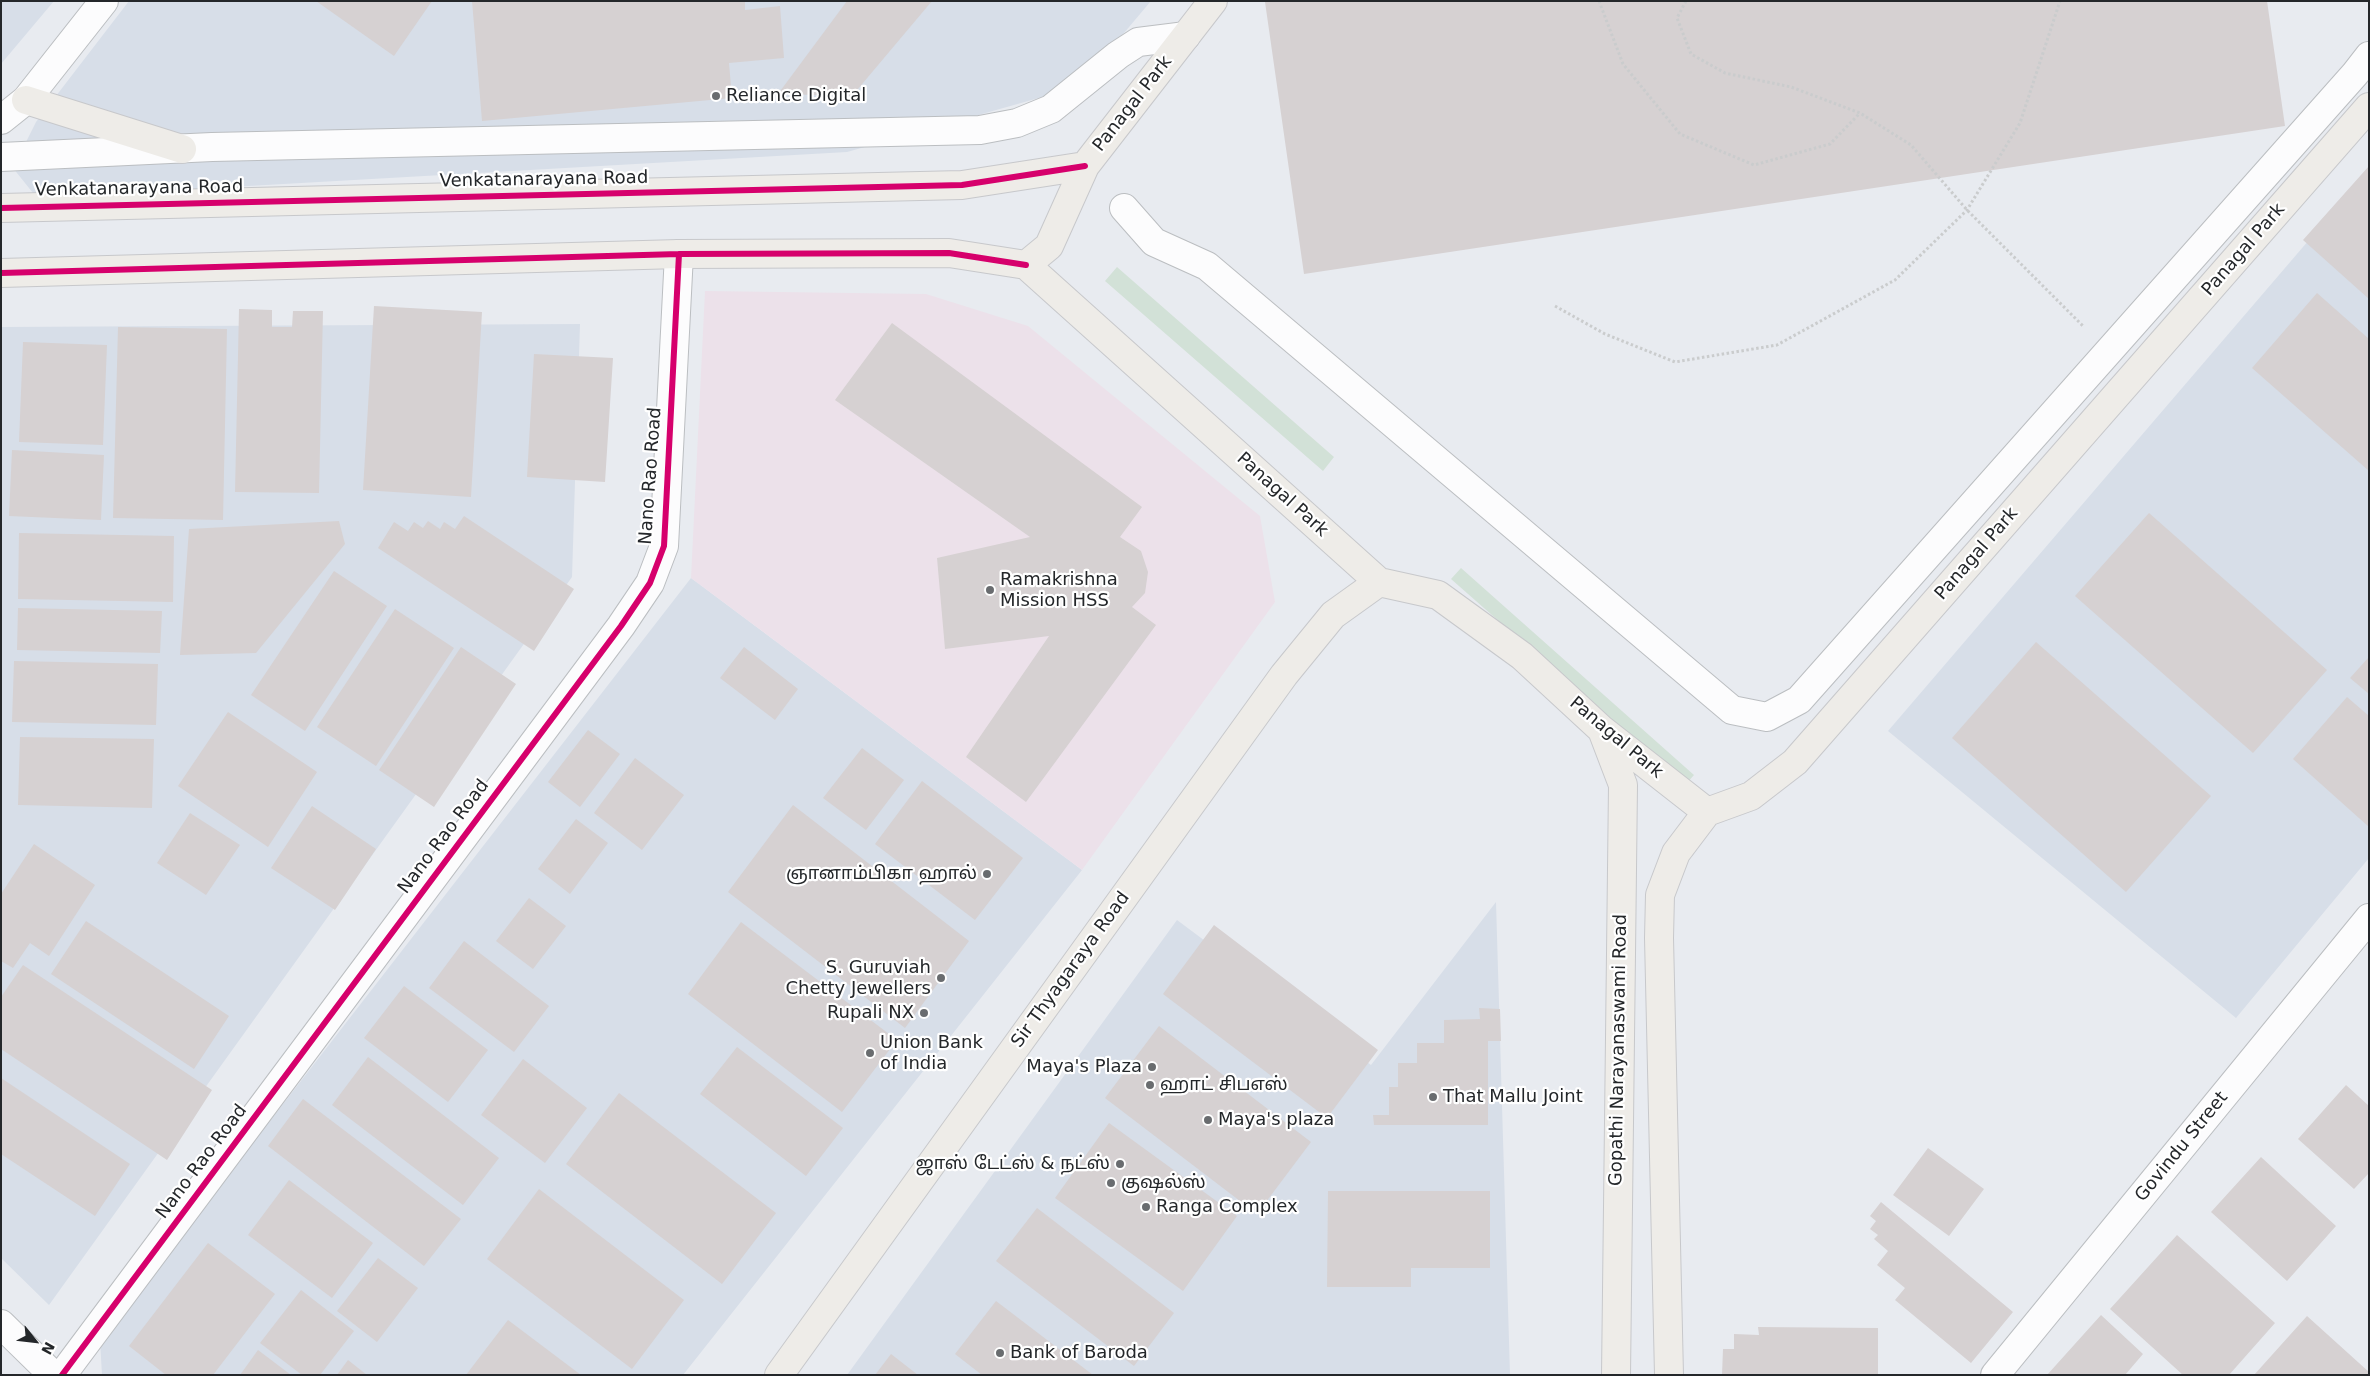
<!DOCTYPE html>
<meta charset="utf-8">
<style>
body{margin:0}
#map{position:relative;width:2370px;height:1376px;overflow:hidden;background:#e8ebf0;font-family:"DejaVu Sans",sans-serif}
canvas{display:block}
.frame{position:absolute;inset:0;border:2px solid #24272a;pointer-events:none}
.north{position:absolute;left:10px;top:1316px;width:50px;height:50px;-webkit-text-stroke:4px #fff;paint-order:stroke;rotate:119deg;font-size:14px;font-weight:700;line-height:20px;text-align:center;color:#24272a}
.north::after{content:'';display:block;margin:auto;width:18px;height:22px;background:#24272a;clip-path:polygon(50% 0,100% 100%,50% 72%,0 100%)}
</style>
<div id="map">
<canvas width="2370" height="1376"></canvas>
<div class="frame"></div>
<div class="north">N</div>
</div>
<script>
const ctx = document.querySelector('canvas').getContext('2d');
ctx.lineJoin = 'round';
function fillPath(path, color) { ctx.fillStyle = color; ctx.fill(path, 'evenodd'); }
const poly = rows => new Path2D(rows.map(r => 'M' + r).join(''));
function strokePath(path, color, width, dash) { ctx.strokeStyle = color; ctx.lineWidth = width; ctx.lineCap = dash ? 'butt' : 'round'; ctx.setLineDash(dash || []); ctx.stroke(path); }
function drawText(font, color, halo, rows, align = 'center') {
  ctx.font = font + ' "DejaVu Sans","Noto Sans Tamil",sans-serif'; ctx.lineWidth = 4.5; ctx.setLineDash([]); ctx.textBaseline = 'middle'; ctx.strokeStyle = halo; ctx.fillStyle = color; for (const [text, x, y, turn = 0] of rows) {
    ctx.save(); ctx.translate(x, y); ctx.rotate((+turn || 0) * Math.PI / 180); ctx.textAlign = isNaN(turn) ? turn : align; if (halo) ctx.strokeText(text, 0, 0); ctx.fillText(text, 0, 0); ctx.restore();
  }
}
fillPath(poly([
 [1,1,54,1,1,64],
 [129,1,1151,1,1091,72,1053,94,847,152,37,198,13,168,36,122],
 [2369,170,2369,858,2236,1018,1888,731],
 [580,324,572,577,49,1305,1,1258,1,327],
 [691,578,1082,870,683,1375,102,1375,100,1340],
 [1496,902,1510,1375,847,1375,1177,920,1371,1065]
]), '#d7dee8');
fillPath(poly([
 [705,291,926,294,1028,326,1260,516,1275,602,1082,870,691,578]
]), '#ece1ea');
fillPath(poly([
 [1117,267,1334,457,1323,471,1105,281],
 [1461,568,1694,775,1685,785,1451,579]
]), '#d2e1d7');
fillPath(poly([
 [316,1,432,1,394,56],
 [472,1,745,1,745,10,780,6,784,58,729,63,732,98,482,121],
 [847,1,932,1,852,96,778,94],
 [1269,1,2267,1,2285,126,1304,274,1265,2],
 [2369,166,2369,299,2303,240],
 [2317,293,2369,339,2369,471,2252,368],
 [374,306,482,312,471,497,363,490],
 [239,309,272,310,272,327,292,327,293,311,323,311,319,493,235,492],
 [892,323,1142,507,1120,537,1141,551,1148,572,1145,593,1132,607,1156,625,1026,802,966,757,1049,636,945,649,937,558,1030,537,835,400],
 [118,327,227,329,223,520,113,518],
 [23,342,107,345,103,445,19,442],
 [534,354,613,358,605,482,527,477],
 [12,450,104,455,101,520,9,516],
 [2149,513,2327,670,2253,753,2075,596],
 [464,516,574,589,534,651,378,548,394,522,408,531,414,522,423,528,428,521,440,529,444,522,455,529],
 [339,521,345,544,256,653,180,655,189,529],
 [19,533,174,536,173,602,18,599],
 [334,571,387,606,305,731,251,695],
 [18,608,162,611,160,653,17,650],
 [395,609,454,648,376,766,317,727],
 [2036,642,2211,796,2126,892,1952,738],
 [461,647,516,684,434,807,379,770],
 [744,647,798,689,775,720,720,678],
 [2369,657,2369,694,2350,678],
 [14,661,158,664,156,725,12,722],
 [2347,697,2369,716,2369,827,2293,759],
 [228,712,317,772,268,847,178,786],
 [588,730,620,754,580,807,548,782],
 [20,737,154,739,152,808,18,805],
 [862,748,904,780,866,830,823,798],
 [635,758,684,795,642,850,594,813],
 [922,781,1023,858,975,920,875,844],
 [793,805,969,941,905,1028,728,892],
 [312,806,376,849,335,910,271,868],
 [190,813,240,845,206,895,157,863],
 [576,819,608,843,570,894,538,869],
 [34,844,95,885,49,956,30,943,13,968,1,961,1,894],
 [529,898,566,926,533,969,496,941],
 [86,921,229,1016,194,1069,51,974],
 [741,922,897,1040,842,1112,688,994],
 [1214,925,1378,1050,1327,1118,1163,994],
 [464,941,549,1006,514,1052,429,988],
 [23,965,212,1090,167,1160,1,1049,1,997],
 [404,986,488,1050,448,1102,364,1038],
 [1479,1008,1500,1009,1501,1041,1488,1041,1488,1125,1374,1125,1373,1115,1389,1115,1389,1087,1398,1087,1398,1063,1417,1063,1417,1043,1444,1043,1444,1020,1480,1019],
 [1159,1026,1311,1142,1257,1214,1105,1098],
 [737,1047,843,1128,806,1176,700,1094],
 [368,1057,499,1158,463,1205,332,1105],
 [523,1059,587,1108,545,1163,481,1115],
 [1,1078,130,1164,95,1216,1,1154],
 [2346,1085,2369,1106,2369,1173,2354,1189,2298,1139],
 [619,1093,776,1213,722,1284,566,1164],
 [303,1099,461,1219,424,1266,268,1146],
 [1109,1123,1237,1216,1183,1291,1055,1198],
 [1928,1148,1984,1189,1949,1236,1893,1195],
 [2261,1157,2336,1226,2287,1281,2211,1212],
 [289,1180,373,1243,332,1298,248,1235],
 [539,1189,684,1300,632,1369,487,1259],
 [1328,1191,1490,1191,1490,1268,1411,1268,1411,1287,1327,1287],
 [1881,1202,2013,1312,1971,1363,1895,1300,1905,1288,1877,1265,1888,1251,1874,1239,1878,1235,1870,1229,1876,1221,1870,1216],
 [1037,1208,1174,1313,1134,1366,996,1261],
 [2177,1235,2275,1323,2229,1375,2183,1375,2110,1309],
 [208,1243,275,1294,213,1375,166,1375,129,1346],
 [378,1258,418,1288,377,1342,337,1311],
 [301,1290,354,1331,320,1375,302,1375,260,1343],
 [996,1301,1093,1375,982,1375,955,1354],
 [2101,1315,2143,1354,2125,1375,2047,1375],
 [2307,1316,2369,1372,2369,1375,2254,1375],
 [508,1320,581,1375,466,1375],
 [1758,1327,1878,1328,1878,1375,1722,1375,1723,1349,1734,1349,1734,1334,1759,1335],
 [258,1350,291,1375,240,1375],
 [891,1354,918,1375,875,1375],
 [348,1360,367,1375,337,1375]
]), '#d6d1d2');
const minor = poly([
 [1,120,26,100,104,1],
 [1,157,212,147,980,130,1017,123,1051,109,1118,55,1138,42,1186,36],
 [1124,208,1154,242,1207,266,1732,710,1767,717,1799,700,2355,74,2369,56],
 [1,1324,53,1375],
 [62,1375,621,626,650,583,664,546,679,254],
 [1995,1375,2369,918]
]);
const major = poly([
 [26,100,182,149],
 [1,208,962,185,1085,166],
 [1026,265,1379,582,1438,595,1522,656,1601,729,1707,812],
 [1026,265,1049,246,1085,166,1213,1],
 [1,273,679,254,949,253,1026,265],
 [1602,730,1623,785,1616,1375],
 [1707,812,1751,796,1795,762,2369,107],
 [779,1375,1284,675,1333,615,1379,582],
 [1669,1375,1659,938,1660,895,1676,853,1707,812]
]);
strokePath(minor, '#bbbec1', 30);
strokePath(major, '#c7c8cb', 30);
strokePath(poly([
 [1599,1,1623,64,1680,134,1754,165,1830,144,1860,113],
 [1686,1,1677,18,1691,54,1725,73,1791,87,1860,113,1911,145,1967,210,2084,327],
 [1555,306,1605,334,1675,362,1777,345,1895,280,1967,210,2020,123,2060,1]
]), '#cacccd', 3, [2.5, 2.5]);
strokePath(minor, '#fcfcfd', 28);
strokePath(major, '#eeece8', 28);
strokePath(poly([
 [1,208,962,185,1085,166],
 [1,273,679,254,949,253,1026,265],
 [62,1375,621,626,650,583,664,546,679,254]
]), '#d6006c', 6);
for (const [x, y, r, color] of [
 [716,96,5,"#696c6f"],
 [990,590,5,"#696c6f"],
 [987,874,5,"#696c6f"],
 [941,978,5,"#696c6f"],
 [924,1013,5,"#696c6f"],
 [870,1053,5,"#696c6f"],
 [1152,1067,5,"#696c6f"],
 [1150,1085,5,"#696c6f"],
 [1433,1097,5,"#696c6f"],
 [1208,1120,5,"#696c6f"],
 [1120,1164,5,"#696c6f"],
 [1111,1183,5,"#696c6f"],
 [1146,1207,5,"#696c6f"],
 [1000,1353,5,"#696c6f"]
]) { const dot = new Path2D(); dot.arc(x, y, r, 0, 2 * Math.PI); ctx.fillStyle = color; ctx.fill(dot); strokePath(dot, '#fff', 2); }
drawText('18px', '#24272a', '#fff', [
 ["Reliance Digital",726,96],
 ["Ramakrishna",1000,580],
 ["Mission HSS",1000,601],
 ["ஞானாம்பிகா ஹால்",977,874,"right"],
 ["S. Guruviah",931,968,"right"],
 ["Chetty Jewellers",931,989,"right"],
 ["Rupali NX",914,1013,"right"],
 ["Union Bank",880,1043],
 ["of India",880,1064],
 ["Maya's Plaza",1142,1067,"right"],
 ["ஹாட் சிபஎஸ்",1160,1085],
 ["That Mallu Joint",1443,1097],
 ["Maya's plaza",1218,1120],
 ["ஜாஸ் டேட்ஸ் & நட்ஸ்",1110,1164,"right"],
 ["குஷல்ஸ்",1121,1183],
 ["Ranga Complex",1156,1207],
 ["Bank of Baroda",1010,1353]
], 'left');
drawText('18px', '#24272a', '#fff', [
 ["Panagal Park",1133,104,-52],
 ["Venkatanarayana Road",544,180,-1],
 ["Venkatanarayana Road",139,189,-1],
 ["Panagal Park",2244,250,-49],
 ["Nano Rao Road",651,476,-86],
 ["Panagal Park",1282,495,42],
 ["Panagal Park",1977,554,-49],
 ["Panagal Park",1616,738,40],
 ["Nano Rao Road",444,837,-53],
 ["Sir Thyagaraya Road",1071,970,-54],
 ["Gopathi Narayanaswami Road",1619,1050,-89],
 ["Govindu Street",2182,1147,-51],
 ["Nano Rao Road",202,1162,-53]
]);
</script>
